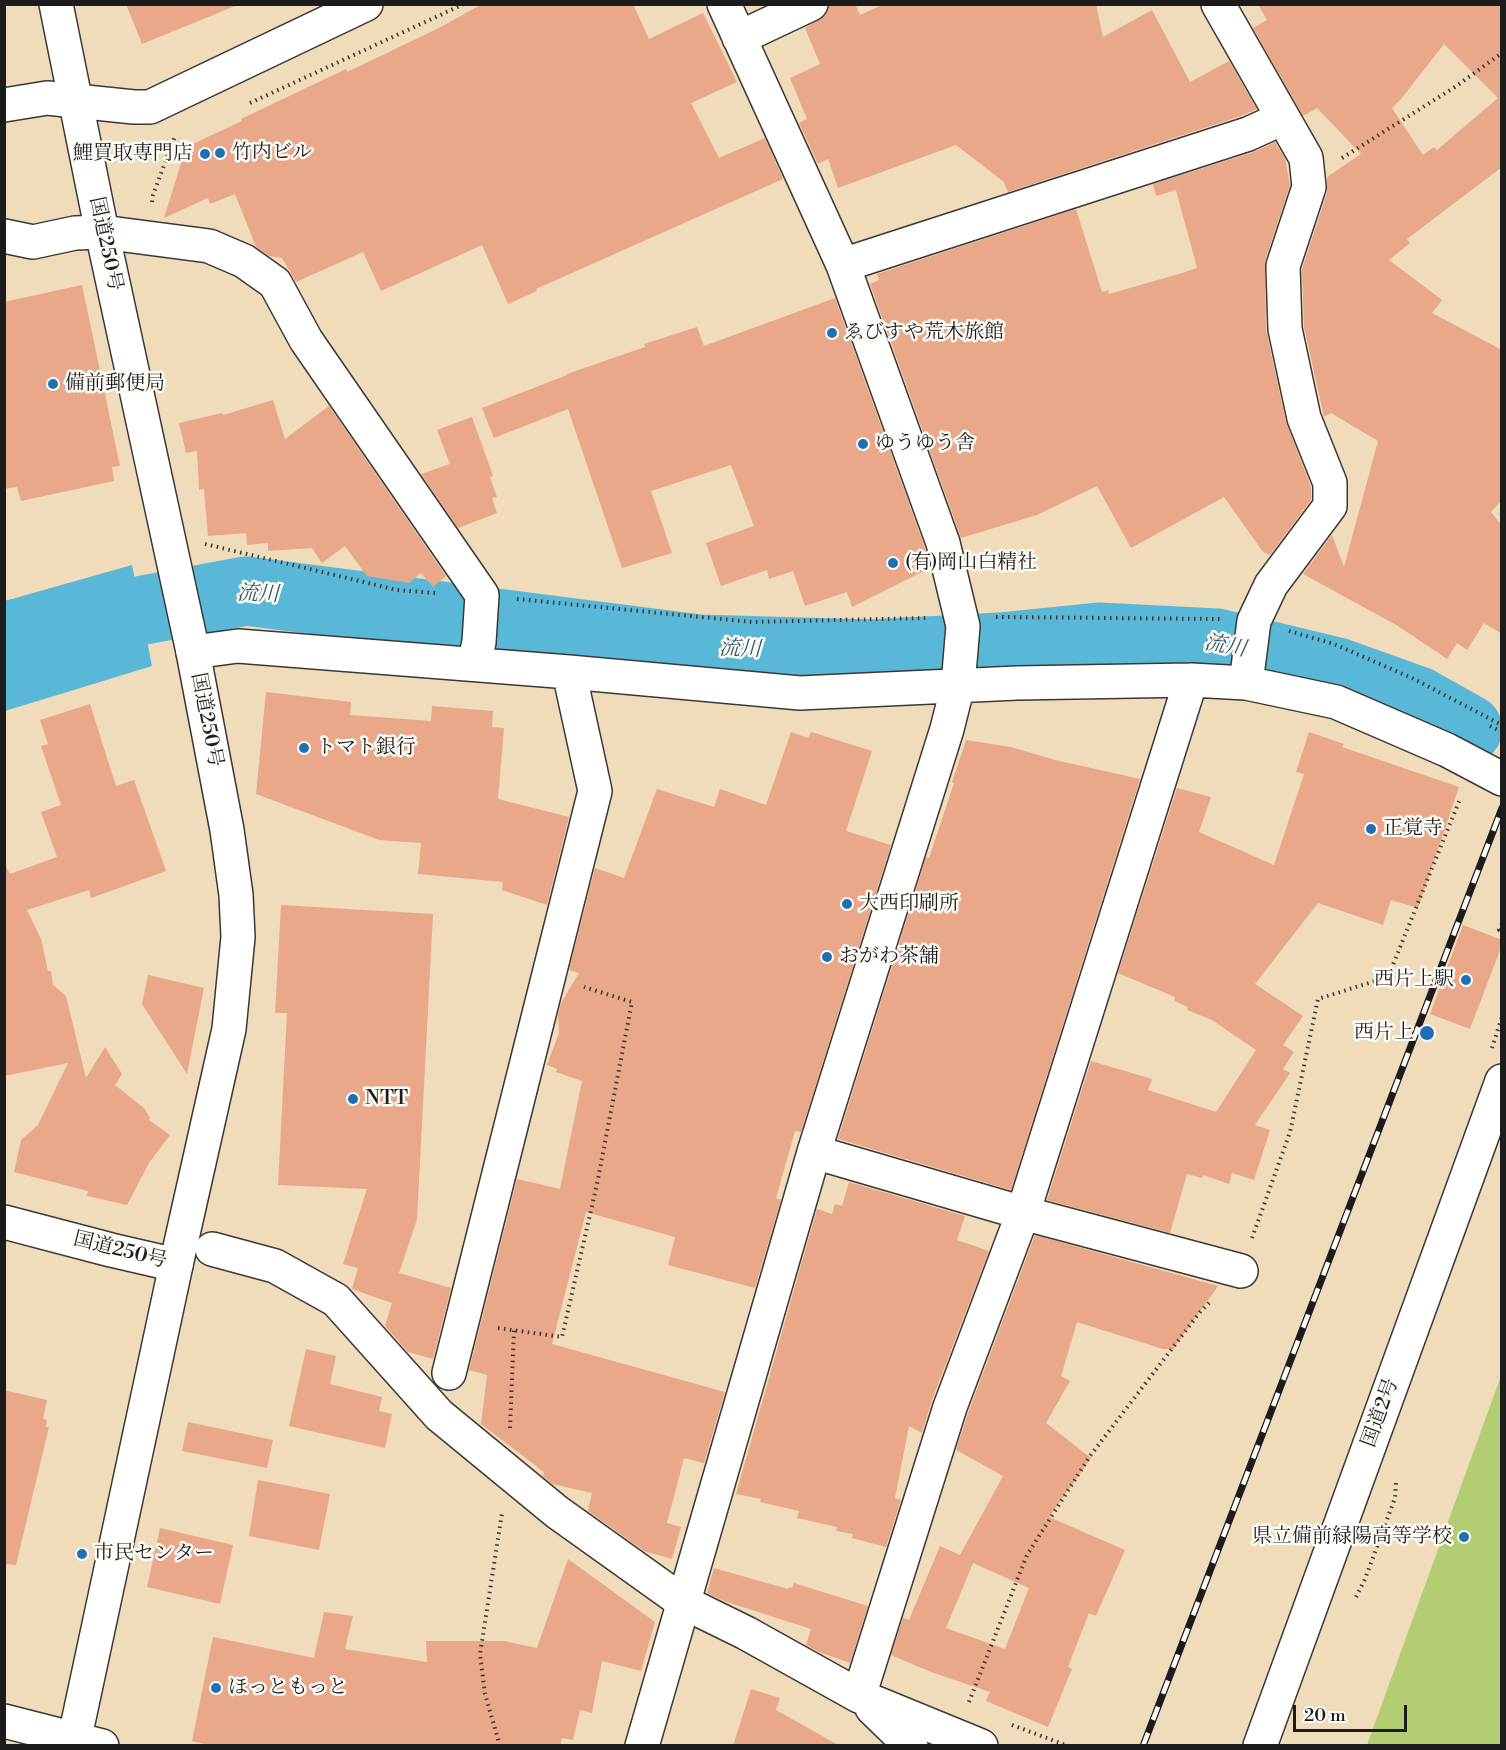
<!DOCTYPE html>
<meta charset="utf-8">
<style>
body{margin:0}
#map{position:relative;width:1506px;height:1750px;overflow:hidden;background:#f0dbba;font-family:"Libre Bodoni",serif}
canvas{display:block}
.frame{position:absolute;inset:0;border:6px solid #1c1c1c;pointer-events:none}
.scale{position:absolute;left:1293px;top:1705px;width:114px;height:27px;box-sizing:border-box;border:3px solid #1c1c1c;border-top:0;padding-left:8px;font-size:18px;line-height:21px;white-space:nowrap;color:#1c1c1c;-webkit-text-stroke:4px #fdfcf7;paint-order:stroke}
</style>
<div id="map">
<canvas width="1506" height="1750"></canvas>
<div class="frame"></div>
<div class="scale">20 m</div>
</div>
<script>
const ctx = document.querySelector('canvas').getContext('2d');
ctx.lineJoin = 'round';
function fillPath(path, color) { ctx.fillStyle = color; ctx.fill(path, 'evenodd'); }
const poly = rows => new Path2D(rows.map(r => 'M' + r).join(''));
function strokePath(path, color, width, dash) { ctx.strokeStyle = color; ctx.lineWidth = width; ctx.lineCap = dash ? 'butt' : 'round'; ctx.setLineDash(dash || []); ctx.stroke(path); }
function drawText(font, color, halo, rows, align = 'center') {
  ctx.font = font + ' "Libre Bodoni","Noto Serif JP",serif'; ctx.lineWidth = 5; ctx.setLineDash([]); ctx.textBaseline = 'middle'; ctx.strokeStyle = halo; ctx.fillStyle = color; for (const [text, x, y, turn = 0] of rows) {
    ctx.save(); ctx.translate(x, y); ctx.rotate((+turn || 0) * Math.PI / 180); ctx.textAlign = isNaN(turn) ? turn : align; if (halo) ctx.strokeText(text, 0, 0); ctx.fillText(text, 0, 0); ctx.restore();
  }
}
fillPath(poly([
 [1501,1376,1501,1745,1367,1745]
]), '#b3cd72');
fillPath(poly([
 [132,565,152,666,5,711,5,601]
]), '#59b8d8');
strokePath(poly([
 [4,636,246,591,699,649,871,654,1000,647,1099,637,1217,643,1337,672,1418,701,1468,729]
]), '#59b8d8', 69);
fillPath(poly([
 [126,4,235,4,235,6,142,44],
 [482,4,633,4,649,39,703,13,737,82,691,103,719,158,765,138,783,179,536,289,537,291,508,304,482,245,381,291,363,252,296,282,282,258,269,256,256,247,235,194,210,204,208,198,164,218,186,147,242,121,241,119,346,69,347,72,439,28],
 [830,4,855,4,860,15,884,4,1096,4,1103,37,1152,10,1190,82,1229,61,1257,109,1241,116,1008,192,1004,182,956,145,838,188,828,159,818,164,799,123,807,119,790,78,820,64,805,28,826,15],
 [1258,4,1502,4,1502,167,1407,239,1410,243,1389,260,1442,300,1432,313,1502,350,1502,500,1491,512,1502,526,1502,634,1484,623,1467,650,1457,643,1447,659,1398,626,1303,574,1332,535,1344,567,1378,441,1331,413,1324,417,1304,327,1302,269,1327,193,1327,177,1361,154,1317,108,1303,116,1253,28,1267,20],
 [1444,44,1498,98,1437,150,1434,147,1423,155,1392,108,1401,99],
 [1275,142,1285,158,1290,185,1265,261,1266,330,1286,422,1311,487,1311,500,1270,555,1263,552,1224,497,1131,548,1097,486,1037,515,961,538,870,284,879,280,877,274,1076,209,1102,292,1108,290,1109,294,1182,273,1197,268,1176,190,1156,196,1153,184,1254,152],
 [82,285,120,466,112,467,114,481,21,501,17,487,4,489,4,302],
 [835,298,925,548,930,568,852,607,847,592,805,606,793,571,769,579,767,570,721,586,706,543,754,526,731,465,651,491,672,553,622,568,568,409,494,438,482,408,567,375,567,374,645,347,644,344,697,327,704,346],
 [273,400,285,439,329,406,446,576,433,587,421,573,409,583,367,576,345,546,322,563,312,548,268,551,268,543,247,545,246,533,208,536,204,489,199,490,197,451,186,453,179,423,222,413,223,415],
 [472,417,493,476,490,477,497,497,492,498,497,513,458,528,421,474,450,464,437,430],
 [266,692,351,702,350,715,431,721,432,706,493,711,492,727,504,728,498,799,569,817,547,905,502,890,503,882,418,874,421,843,379,840,256,794],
 [90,704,116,786,134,780,166,871,91,898,89,890,27,910,41,939,48,971,51,971,53,985,66,996,86,1078,105,1047,122,1074,115,1085,144,1108,150,1118,149,1120,170,1135,149,1163,127,1205,87,1196,88,1191,14,1172,21,1140,38,1125,68,1063,4,1076,4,863,10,874,57,857,41,812,61,805,41,746,48,744,40,720],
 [791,732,808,738,811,732,872,751,846,831,891,845,801,1132,795,1131,776,1198,781,1200,755,1288,668,1265,675,1237,586,1212,552,1344,725,1392,704,1463,684,1458,667,1523,681,1527,672,1559,644,1551,588,1511,592,1493,552,1484,543,1476,544,1472,481,1424,487,1375,469,1370,517,1179,560,1189,582,1081,556,1072,557,1069,547,1065,559,1033,558,1015,561,1003,579,973,569,970,595,868,624,878,657,789,714,807,720,789,766,805],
 [1309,732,1344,744,1342,747,1459,787,1418,908,1391,900,1383,925,1318,903,1255,984,1303,1016,1283,1045,1294,1052,1283,1069,1290,1073,1255,1125,1270,1130,1254,1180,1232,1173,1229,1184,1203,1175,1202,1178,1187,1174,1170,1233,1047,1200,1091,1061,1152,1079,1148,1090,1216,1112,1256,1050,1212,1020,1187,1010,1188,1007,1174,1001,1175,997,1118,973,1177,788,1211,797,1199,832,1274,865,1304,774,1296,772],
 [966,740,1011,747,1055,760,1140,779,1011,1190,838,1139,926,857,929,858,954,783,952,782],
 [281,905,433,914,417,1219,399,1273,451,1288,433,1359,408,1352,385,1326,392,1303,352,1289,358,1268,343,1264,367,1189,278,1185,287,1013,275,1013],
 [1463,925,1502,940,1502,945,1470,1029,1430,1014],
 [148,975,204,988,187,1074,142,1004],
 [849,1182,965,1216,957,1240,989,1251,932,1400,922,1433,909,1426,895,1498,901,1500,886,1547,852,1538,853,1534,836,1531,837,1527,797,1518,799,1511,760,1502,761,1499,736,1494,817,1209,832,1214,835,1204,842,1206],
 [1035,1235,1218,1286,1173,1349,1163,1349,1077,1322,1061,1376,1070,1381,1046,1423,1091,1458,1049,1517,1125,1550,1096,1616,1089,1613,1068,1667,1072,1669,1048,1727,986,1701,990,1692,931,1672,891,1655,903,1618,909,1620,940,1546,960,1555,1003,1476,956,1450,968,1413],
 [973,1563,1029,1588,1005,1649,946,1628],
 [306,1349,336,1356,330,1384,382,1397,379,1411,392,1414,385,1448,289,1426],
 [4,1390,47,1400,43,1419,47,1420,46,1427,49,1427,16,1565,4,1564],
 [188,1422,273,1440,267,1468,182,1451],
 [258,1480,330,1494,319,1550,249,1536],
 [160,1528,233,1545,220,1604,147,1587],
 [568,1559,655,1622,641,1671,602,1661,592,1713,580,1710,573,1740,562,1738,560,1746,213,1746,192,1741,213,1637,314,1658,324,1612,353,1616,345,1649,427,1662,426,1641,504,1641,537,1648],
 [714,1568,788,1589,789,1587,792,1588,794,1583,868,1606,850,1663,819,1652,806,1645,811,1629,724,1601,707,1593],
 [751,1689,780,1698,776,1710,840,1746,733,1746]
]), '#e9a88a');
const minor = poly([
 [1218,4,1306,158,1309,187,1283,266,1285,329,1304,418,1330,483,1330,506,1271,585,1254,621,1246,683],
 [739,38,811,4],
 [4,105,47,98,134,107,150,107,366,4],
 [4,236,33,242,75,233,102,232,209,246,244,261,275,283,306,340,482,595,479,642,474,664],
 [843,265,1248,134,1283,118],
 [193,652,238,646,569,672,800,693,1017,683,1191,680,1246,683,1336,702,1447,750,1502,779],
 [814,1152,1023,1213,1241,1271],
 [212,1249,275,1266,336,1300,439,1415,557,1512,683,1602,746,1633,859,1696,981,1746],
 [449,1373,595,791,569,672],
 [859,1696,950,1407,1023,1213,1191,680],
 [872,1708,911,1746],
 [4,1721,102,1746],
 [73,1746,176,1265],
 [642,1746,814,1152,947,729,958,685,963,626,943,543,843,265,724,4]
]);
const highway = poly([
 [4,1222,111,1250,176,1265,229,1029,238,937,236,895,227,830,193,652,102,232,56,4],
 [1260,1746,1502,1081]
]);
strokePath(minor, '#3c3934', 36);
strokePath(highway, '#3c3934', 36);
strokePath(poly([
 [250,103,464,4],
 [1342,158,1455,87,1502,53],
 [152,202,153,195,175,136],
 [205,544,397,590,435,593],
 [517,599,752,622,926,618],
 [996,617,1220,619],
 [1289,631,1334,644,1412,678,1502,725],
 [1490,726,1502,732],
 [1502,924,1499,930,1502,931],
 [1492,1048,1502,1017],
 [1252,1238,1290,1132,1318,999,1388,977,1460,799],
 [498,1328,562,1337,597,1184,632,1002,584,987],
 [510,1428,514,1330],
 [1356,1597,1365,1579,1395,1498,1396,1483],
 [969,1702,1027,1555,1090,1456,1200,1312,1211,1301],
 [1012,1725,1068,1746],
 [500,1746,485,1694,480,1654,502,1513]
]), '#3c3934', 4, [1.5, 4.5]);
strokePath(minor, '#fff', 33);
strokePath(highway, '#fff', 33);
const rail = poly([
 [1143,1746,1502,808]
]);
strokePath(rail, '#1c1c1c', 7);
strokePath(rail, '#fdfcf7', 4.5, [14]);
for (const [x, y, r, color] of [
 [220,153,6,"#1f6fb2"],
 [205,154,6,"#1f6fb2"],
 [832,333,6,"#1f6fb2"],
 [53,384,6,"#1f6fb2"],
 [863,444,6,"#1f6fb2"],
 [893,563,6,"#1f6fb2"],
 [304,748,6,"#1f6fb2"],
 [1371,829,6,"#1f6fb2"],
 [847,904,6,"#1f6fb2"],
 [827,957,6,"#1f6fb2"],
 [1466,980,6,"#1f6fb2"],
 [1427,1033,8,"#1f6fb2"],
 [353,1099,6,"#1f6fb2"],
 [1464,1537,6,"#1f6fb2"],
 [82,1554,6,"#1f6fb2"],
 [216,1688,6,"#1f6fb2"]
]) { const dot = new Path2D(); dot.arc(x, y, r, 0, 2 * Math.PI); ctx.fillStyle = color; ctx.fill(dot); strokePath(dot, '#fdfcf7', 2); }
drawText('20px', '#1c1c1c', '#fdfcf7', [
 ["竹内ビル",232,153],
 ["鯉買取専門店",193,154,"right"],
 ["ゑびすや荒木旅館",844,333],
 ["備前郵便局",65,384],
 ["ゆうゆう舎",875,444],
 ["(有)岡山白精社",905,563],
 ["トマト銀行",316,748],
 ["正覚寺",1383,829],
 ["大西印刷所",859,904],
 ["おがわ茶舗",839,957],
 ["西片上駅",1454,980,"right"],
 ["西片上",1414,1033,"right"],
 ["NTT",365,1099],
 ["県立備前緑陽高等学校",1452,1537,"right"],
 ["市民センター",94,1554],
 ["ほっともっと",228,1688]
], 'left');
drawText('20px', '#1c1c1c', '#fdfcf7', [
 ["国道250号",105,244,78],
 ["国道250号",206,720,79],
 ["国道250号",120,1251,14],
 ["国道2号",1381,1413,-70]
]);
drawText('italic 21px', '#345a67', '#fdfcf7', [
 ["流川",258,595,2],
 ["流川",1225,647,10],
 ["流川",740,650,2]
]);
</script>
